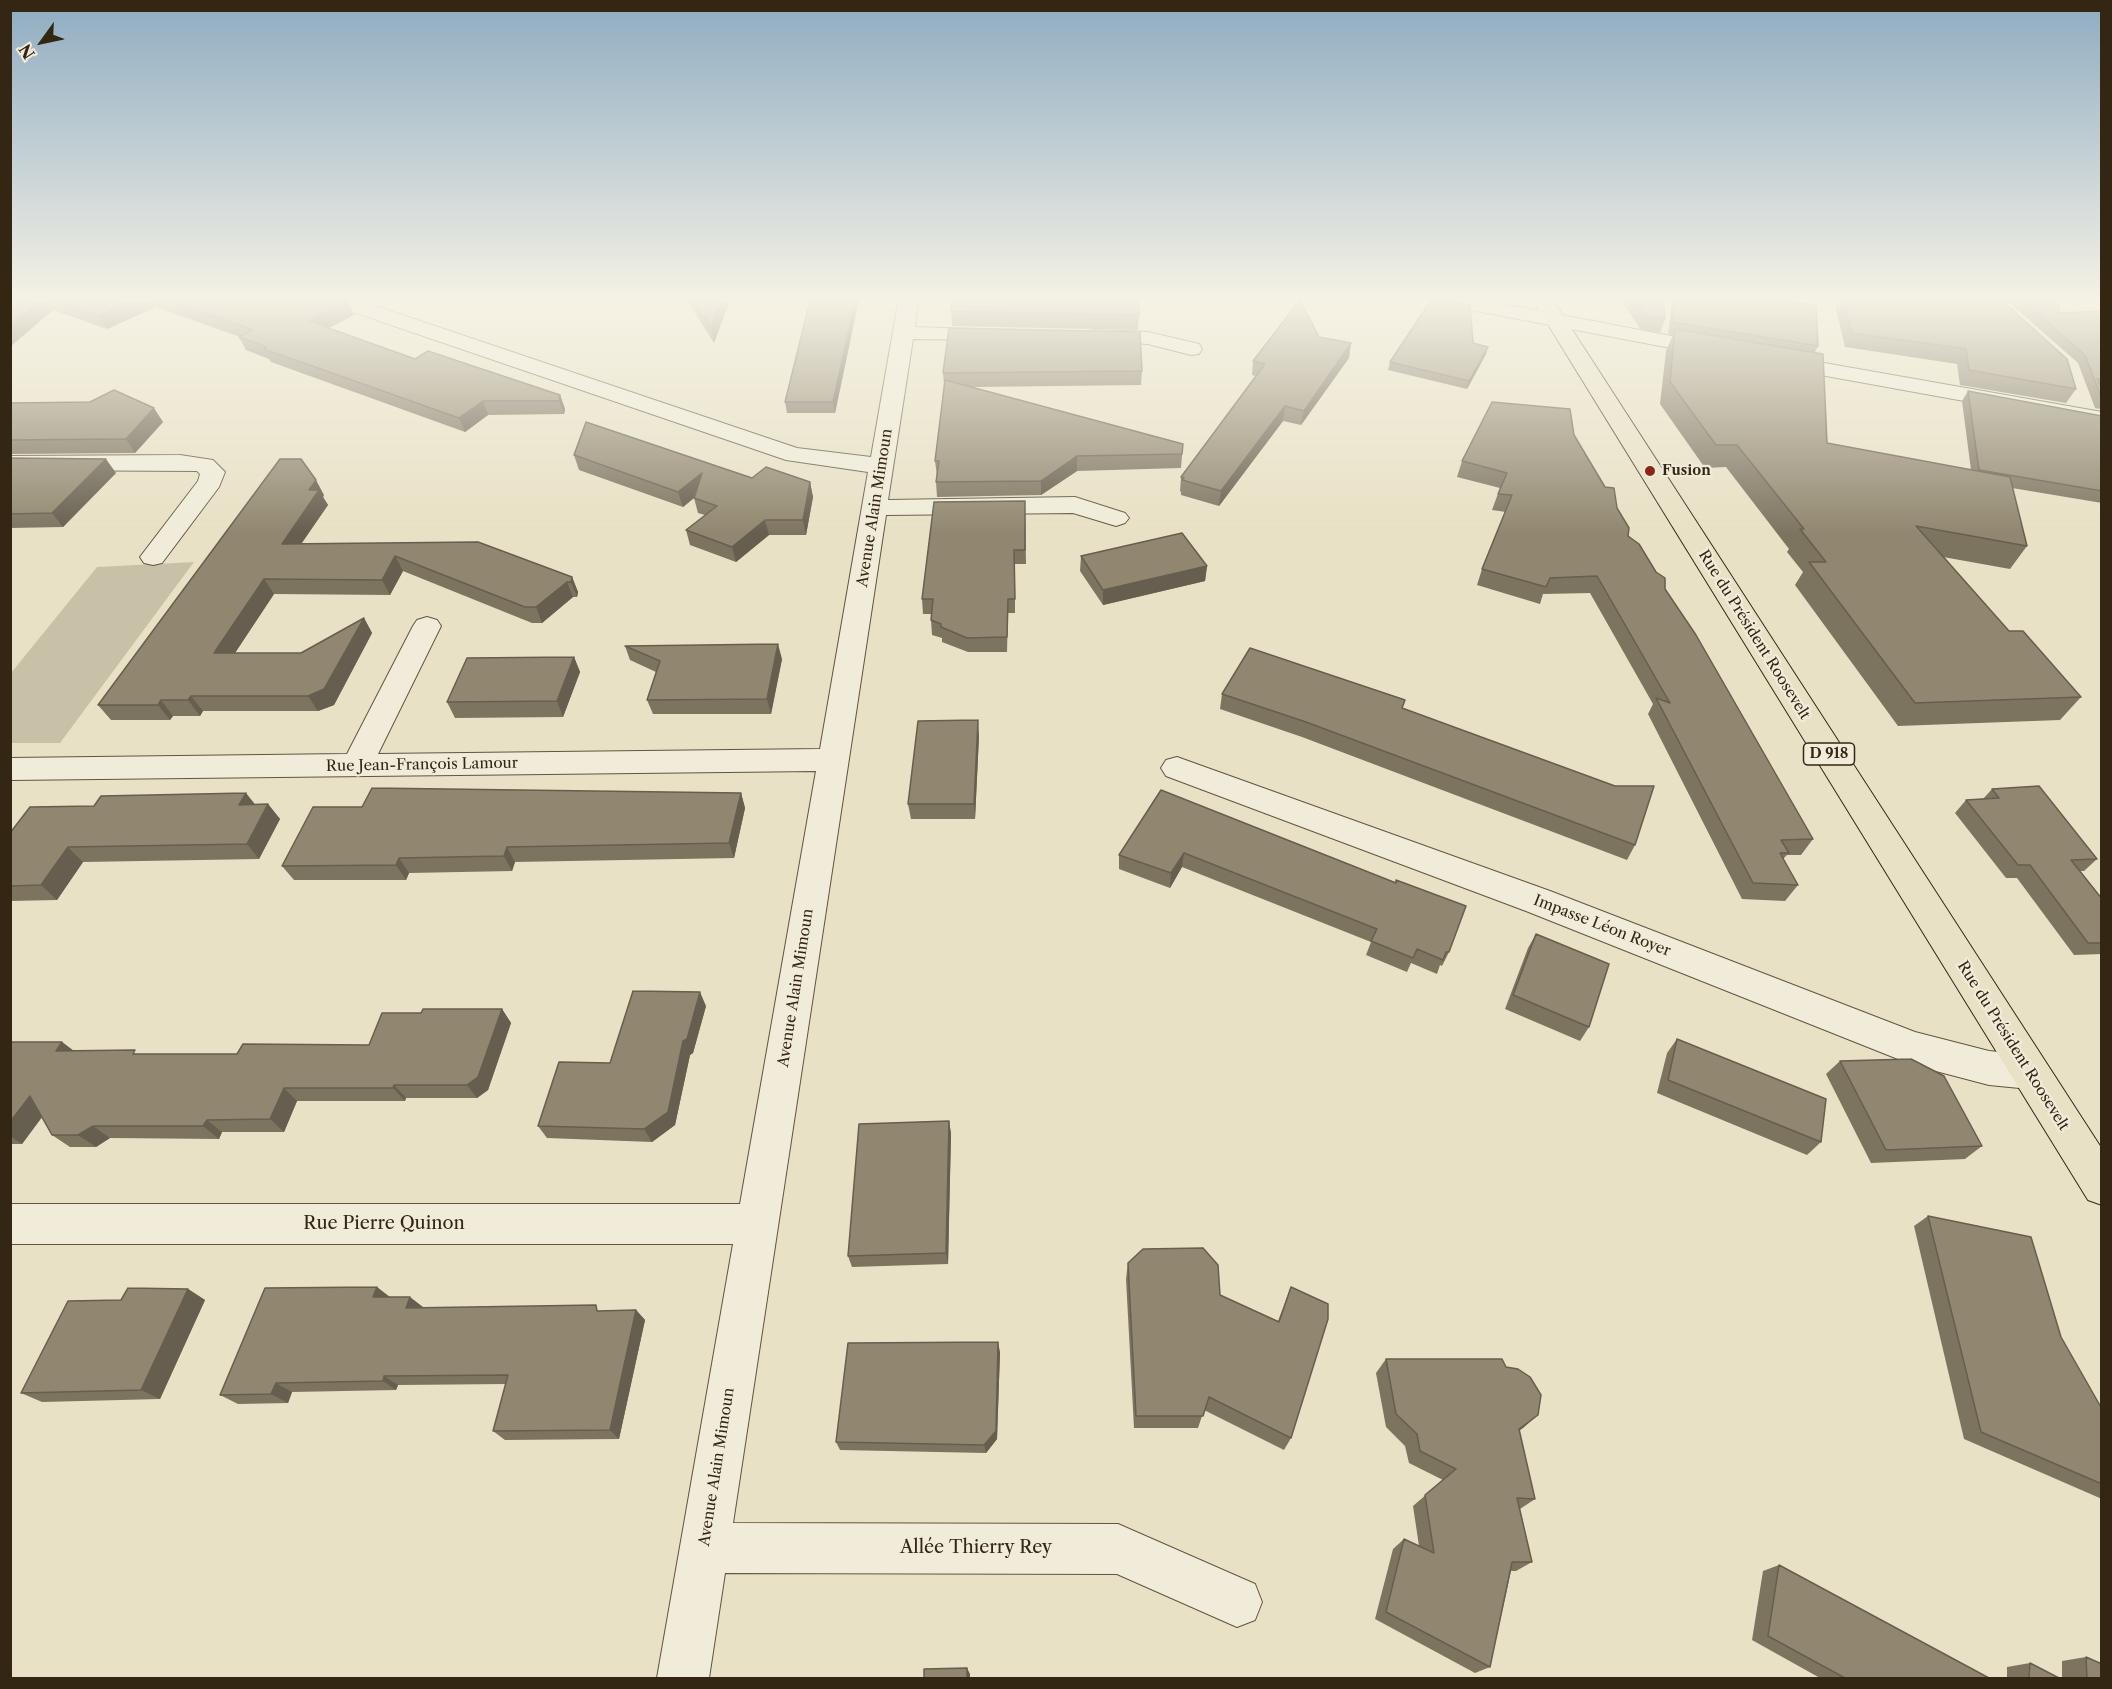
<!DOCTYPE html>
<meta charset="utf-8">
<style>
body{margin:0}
#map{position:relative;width:2112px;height:1689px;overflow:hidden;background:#e8e1c5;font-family:"Libre Caslon Text",serif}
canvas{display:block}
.frame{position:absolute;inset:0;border:12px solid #332613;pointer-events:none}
.north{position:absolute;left:12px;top:12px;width:60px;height:60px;-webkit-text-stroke:4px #f0ecd9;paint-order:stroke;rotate:237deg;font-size:16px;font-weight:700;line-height:24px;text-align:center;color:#332613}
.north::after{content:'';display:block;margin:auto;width:21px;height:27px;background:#332613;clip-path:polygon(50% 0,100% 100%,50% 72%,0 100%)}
</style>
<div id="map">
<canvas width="2112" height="1689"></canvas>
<div class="frame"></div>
<div class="north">N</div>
</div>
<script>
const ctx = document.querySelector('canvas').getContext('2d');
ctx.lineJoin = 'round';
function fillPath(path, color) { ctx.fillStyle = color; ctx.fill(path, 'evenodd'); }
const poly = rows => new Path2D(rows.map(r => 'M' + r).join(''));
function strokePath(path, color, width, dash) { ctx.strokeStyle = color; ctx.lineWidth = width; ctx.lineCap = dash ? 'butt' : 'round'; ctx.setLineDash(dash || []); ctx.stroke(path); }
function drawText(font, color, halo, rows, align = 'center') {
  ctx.font = font + ' "Libre Caslon Text",serif'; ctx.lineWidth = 4.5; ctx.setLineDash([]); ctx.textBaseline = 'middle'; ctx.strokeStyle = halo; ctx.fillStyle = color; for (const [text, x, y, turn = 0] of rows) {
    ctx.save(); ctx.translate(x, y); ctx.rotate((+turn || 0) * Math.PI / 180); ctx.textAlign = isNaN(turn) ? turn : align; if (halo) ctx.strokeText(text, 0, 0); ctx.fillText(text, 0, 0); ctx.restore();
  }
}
fillPath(poly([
 [194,562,60,743,11,743,11,673,97,567]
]), '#c9c1a7');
const street = poly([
 [318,297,349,297,797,448,871,457,899,297,919,297,915,327,998,330,1002,334,998,338,991,340,913,339,888,500,1075,497,1125,513,1129,518,1125,523,1116,526,1073,513,886,515,733,1523,1118,1524,1255,1584,1262,1602,1255,1620,1237,1627,1117,1574,725,1573,709,1678,657,1678,733,1244,10,1244,10,1204,740,1204,816,771,10,780,10,758,347,754,413,626,417,620,427,617,437,620,441,626,378,754,820,749,868,472,786,460,321,301,318,297],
 [1424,297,1467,297,1713,344,1721,345,1724,350,1721,355,1713,356,1434,303,1424,297],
 [1094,330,1148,332,1199,344,1202,349,1199,354,1191,355,1148,344,1087,340,1083,336,1087,332,1094,330],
 [1779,355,2102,412,2102,426,1771,366,1768,361,1771,356,1779,355],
 [180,455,213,460,225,472,219,487,162,563,153,565,144,563,140,557,198,481,200,474,197,471,10,470,10,456,180,455],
 [1177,757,1550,891,1915,1032,1989,1051,2030,1055,2044,1060,2049,1072,2044,1084,2030,1089,1989,1085,1913,1065,1526,911,1166,776,1161,768,1166,760,1177,757]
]);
const primary = poly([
 [1531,297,1551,297,2102,1149,2102,1205,2088,1200,1531,297]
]);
strokePath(street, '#605540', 2);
strokePath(primary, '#332613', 2);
fillPath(street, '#f0ecd9');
fillPath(primary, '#e8e1c5');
fillPath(poly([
 [10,297,336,297,348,301,354,315,328,328,415,359,560,395,565,409,564,414,488,415,465,432,271,362,269,359,246,350,239,337,240,337,156,307,107,329,53,310],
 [357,297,366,297,366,300],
 [685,297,731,297,714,343],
 [1619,297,1663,297,1665,319,1660,333,1641,330],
 [1673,297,1758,297,1818,346,1815,352,1827,443,1971,470,1962,401,1968,391,2102,416,2102,503,2012,488,2027,546,2010,569,1943,557,2009,631,2081,697,2060,720,1898,726,1795,585,1803,572,1787,552,1789,549,1726,467,1705,468,1660,404,1666,351,1673,335,1668,334],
 [1833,297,1978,297,1981,300,1982,297,1998,297,2076,389,2066,403,1960,385,1957,364,1845,347],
 [2003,297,2062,297,2058,313,2102,311,2102,405,2099,409,2095,408,2078,363],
 [859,299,835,413,787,413,785,402],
 [951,311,1139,315,1138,330,952,326],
 [1319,337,1351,343,1349,358,1301,425,1283,421,1219,506,1181,495,1181,492,1180,491,1181,477,1255,376,1252,375,1253,361],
 [1473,343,1488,347,1486,354,1467,389,1388,370,1390,362],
 [1142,371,1141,385,973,387,1183,444,1181,468,1077,471,1041,495,937,497,936,482,937,476,935,461,944,385,943,373],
 [10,403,163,422,135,453,10,454],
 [1574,435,1617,508,1628,536,1665,589,1813,839,1801,855,1787,855,1783,859,1798,885,1785,901,1742,899,1648,714,1653,704,1590,593,1543,594,1540,604,1477,585,1482,569,1506,512,1492,510,1500,488,1457,477,1462,461],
 [574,455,752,478,810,482,813,497,806,535,769,535,736,562,690,545,686,530,705,515,698,513,694,498,683,507,579,470],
 [10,458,116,473,63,527,10,528],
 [324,495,323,497,328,505,301,543,572,577,578,592,577,597,573,597,542,623,532,623,403,571,390,595,274,594,235,653,301,653,364,618,372,633,334,705,318,711,203,711,200,716,173,716,170,720,111,720,98,705],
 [1025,501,1026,564,1015,564,1015,613,1008,613,1007,652,968,652,942,642,942,638,932,635,931,620,931,614,923,614,922,599],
 [1081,556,1207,566,1205,581,1103,605,1080,571],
 [625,646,782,659,771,714,653,714,647,700,656,672,630,660],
 [574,657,580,672,563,717,455,718,447,702],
 [1222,694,1403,708,1635,845,1627,860,1302,737,1220,709],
 [979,736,975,819,911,819,908,804],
 [1992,789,2097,859,2084,871,2080,871,2102,899,2102,954,2074,955,2017,878,2006,878,1955,813,1966,800,1983,799],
 [1161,790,1449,952,1442,966,1440,965,1437,974,1411,963,1407,972,1366,955,1371,942,1182,867,1170,888,1119,869,1119,855],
 [741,793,745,808,734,858,515,862,512,871,409,873,406,880,294,880,282,866,362,807],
 [268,804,280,819,259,859,83,862,57,900,10,901,10,833,256,805],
 [1536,934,1589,1027,1580,1041,1505,1009,1528,948],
 [706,1006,693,1053,690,1055,675,1125,652,1142,547,1138,538,1126,610,1063],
 [502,1009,511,1023,488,1090,477,1098,406,1098,405,1101,297,1101,284,1132,222,1132,219,1139,110,1138,96,1147,70,1147,52,1135,42,1117,22,1144,10,1144,10,1042,62,1042,74,1051,139,1054,237,1054,369,1045,421,1013],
 [1677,1039,1821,1142,1807,1155,1657,1093,1667,1053],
 [1840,1061,1982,1146,1965,1159,1871,1163,1826,1074],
 [949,1121,951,1134,948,1264,852,1267,848,1256],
 [1928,1216,2061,1337,2102,1409,2102,1499,1964,1439,1914,1226],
 [1128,1263,1220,1295,1278,1321,1291,1287,1291,1438,1284,1450,1204,1410,1198,1428,1134,1428,1126,1279],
 [188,1289,205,1300,160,1399,42,1402,21,1393,121,1300],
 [389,1297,423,1307,423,1308,601,1311,636,1310,645,1320,619,1439,505,1440,493,1431,506,1384,398,1385,396,1390,292,1392,288,1403,238,1404,220,1395],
 [1000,1352,997,1439,986,1453,840,1450,836,1442],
 [1386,1359,1519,1430,1535,1499,1520,1509,1532,1562,1516,1571,1511,1571,1490,1667,1475,1673,1375,1619,1393,1549,1404,1539,1419,1546,1413,1506,1443,1480,1409,1463,1405,1446,1386,1427,1376,1373],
 [1779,1565,1989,1678,1820,1678,1752,1640,1763,1571],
 [2086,1657,2102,1678,2062,1678,2062,1661],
 [2030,1663,2059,1678,2007,1678,2007,1667]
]), '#7d7460');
fillPath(poly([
 [44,297,45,297,53,310,10,347,10,326],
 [140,297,150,297,156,307,107,329,98,316],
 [723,297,731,297,714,343,711,328],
 [856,297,859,297,859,299,835,413,833,402],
 [348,301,354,315,315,335,309,321],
 [1351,343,1349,358,1301,425,1304,411],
 [1488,347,1486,354,1467,389,1469,381],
 [560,395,565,409,564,414,559,401],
 [483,401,488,415,465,432,459,418],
 [1285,406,1283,421,1219,506,1221,491],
 [154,408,163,422,135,453,126,439],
 [1077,456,1077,471,1041,495,1041,481],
 [106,459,116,473,63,527,52,513],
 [702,473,706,488,683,507,678,492],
 [316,480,324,495,323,497,328,505,291,559,282,544,309,490],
 [810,482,813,497,806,535,803,520],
 [765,520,769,535,736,562,732,547],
 [395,556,403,571,390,595,382,580],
 [1207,566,1205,581,1103,605,1103,590],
 [572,577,578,592,577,597,571,582],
 [264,579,274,594,225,668,214,653],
 [567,582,573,597,542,623,536,607],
 [364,618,372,633,334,705,318,711,308,696],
 [778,644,782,659,771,714,767,699],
 [574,657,580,672,563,717,557,701],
 [191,696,203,711,200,716,188,700],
 [161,700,173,716,170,720,158,705],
 [978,720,979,736,975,819,974,804],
 [246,793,258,808,239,805],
 [741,793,745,808,734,858,729,843],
 [268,804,280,819,259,859,247,844],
 [68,847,83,862,57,900,41,885],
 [507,847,515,862,512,871,504,856],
 [1184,853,1182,867,1170,888,1171,873],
 [399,858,409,873,406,880,396,865],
 [700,992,706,1006,693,1053,690,1055,675,1125,652,1142,644,1129,683,1041],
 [502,1009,511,1023,488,1090,477,1098,467,1085],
 [62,1042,79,1055,56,1051],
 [394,1085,406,1098,405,1101,393,1088],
 [284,1088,297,1101,284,1132,270,1119],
 [30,1096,48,1109,22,1144,10,1136,10,1122],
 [207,1120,222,1132,219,1139,203,1126],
 [949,1121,951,1134,948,1264,946,1253],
 [93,1126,110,1138,96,1147,78,1135],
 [377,1287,390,1297,373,1297],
 [188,1289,205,1300,160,1399,141,1390],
 [410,1297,423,1307,419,1319,406,1308],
 [636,1310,645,1320,619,1439,610,1430],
 [998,1342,1000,1352,997,1439,986,1453,984,1445],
 [384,1376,398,1385,396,1390,383,1381],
 [276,1383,292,1392,288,1403,271,1394],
 [1538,1415,1523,1428,1505,1441,1519,1429],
 [967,1668,970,1674,970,1678,967,1678]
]), '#665e4e');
const building = poly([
 [10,297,44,297,10,326,10,297],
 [46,297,140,297,98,316,46,297],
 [158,297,336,297,348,301,309,321,415,359,428,351,560,395,559,401,483,401,459,418,264,349,266,347,239,337,253,330,158,297],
 [691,297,723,297,711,328,691,297],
 [811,297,856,297,833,402,785,402,811,297],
 [952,297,1138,297,1139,315,951,311,952,297],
 [1433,297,1470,305,1473,343,1488,347,1469,381,1390,362,1433,297],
 [1633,297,1663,297,1665,319,1646,316,1633,297],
 [1676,297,1758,297,1816,305,1818,346,1673,322,1676,297],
 [1843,297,1978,297,1983,302,1985,297,1998,297,2067,359,2076,389,1969,370,1966,349,1852,333,1843,297],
 [2018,297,2062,297,2058,313,2102,311,2102,380,2097,379,2102,390,2102,399,2085,355,2018,297],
 [1300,300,1319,337,1351,343,1304,411,1285,406,1221,491,1182,480,1184,478,1181,477,1265,364,1253,361,1300,300],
 [949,328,1140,332,1142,371,943,373,949,328],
 [1675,329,1823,354,1827,443,2010,477,2027,546,1916,526,2009,631,2023,631,2081,697,1915,703,1809,562,1826,562,1800,529,1804,529,1737,445,1716,445,1670,382,1675,329],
 [945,380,1183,444,1182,454,1077,456,1041,481,936,482,939,461,935,461,945,380],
 [114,390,154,408,126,439,10,440,10,403,90,402,114,390],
 [1968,391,2102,416,2102,491,1979,470,1968,391],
 [1492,402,1570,409,1574,435,1605,487,1614,488,1617,508,1629,528,1628,536,1639,544,1656,572,1665,578,1665,589,1696,635,1813,839,1781,840,1789,853,1780,853,1798,885,1753,883,1656,698,1670,703,1597,576,1550,578,1546,587,1482,569,1512,495,1498,494,1507,473,1462,461,1492,402],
 [586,422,752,478,766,467,810,482,803,520,765,520,732,547,686,530,717,506,694,498,702,473,678,492,574,455,586,422],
 [10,458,106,459,52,513,10,514,10,458],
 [280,459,301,459,316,480,309,490,319,490,282,544,478,542,572,577,571,582,567,582,536,607,525,607,395,556,382,580,264,579,214,653,301,653,364,618,324,689,308,696,191,696,188,700,161,700,158,705,98,705,280,459],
 [1025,501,1025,550,1014,550,1015,599,1008,599,1007,637,967,638,941,627,941,624,931,620,933,599,922,599,934,502,1025,501],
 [1182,533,1207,566,1103,590,1081,556,1182,533],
 [778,644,767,699,647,700,660,661,625,646,778,644],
 [1250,648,1405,700,1402,708,1615,786,1654,786,1635,845,1306,722,1222,694,1250,648],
 [574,657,557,701,447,702,467,658,574,657],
 [978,720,974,804,908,804,918,721,978,720],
 [2039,786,2097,859,2071,860,2102,899,2102,943,2088,943,2030,865,2018,865,1966,800,1999,798,1992,789,2039,786],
 [372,788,741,793,729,843,507,847,504,856,399,858,396,865,282,866,313,807,362,807,372,788],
 [1161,790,1396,883,1396,880,1466,906,1449,952,1446,952,1443,960,1417,949,1413,958,1371,941,1377,929,1184,853,1171,873,1119,855,1161,790],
 [246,793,239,805,268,804,247,844,68,847,41,885,10,886,10,833,30,807,94,806,101,796,246,793],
 [1536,934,1609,964,1589,1027,1513,995,1536,934],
 [633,991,700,992,687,1039,683,1041,668,1112,644,1129,538,1126,559,1062,610,1063,633,991],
 [423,1009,502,1009,478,1077,467,1085,394,1085,393,1088,284,1088,270,1119,207,1120,203,1126,93,1126,78,1135,52,1135,30,1096,10,1122,10,1042,62,1042,56,1051,135,1050,133,1054,237,1054,243,1044,369,1045,382,1013,421,1013,423,1009],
 [1677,1039,1826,1099,1821,1142,1668,1080,1677,1039],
 [1911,1059,1944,1076,1982,1146,1886,1150,1840,1061,1911,1059],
 [949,1121,946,1253,848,1256,859,1124,949,1121],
 [1928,1216,2031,1237,2061,1337,2102,1409,2102,1484,1981,1432,1928,1216],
 [1203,1248,1218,1265,1220,1295,1279,1322,1291,1287,1328,1304,1328,1319,1291,1438,1209,1397,1203,1416,1136,1416,1128,1263,1143,1249,1203,1248],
 [377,1287,373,1297,410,1297,406,1308,596,1305,597,1311,636,1310,610,1430,493,1431,508,1375,384,1376,383,1381,276,1383,271,1394,220,1395,265,1288,377,1287],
 [128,1288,188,1289,141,1390,21,1393,68,1301,121,1300,128,1288],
 [998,1342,996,1431,984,1445,836,1442,848,1343,998,1342],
 [1386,1359,1502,1359,1506,1367,1518,1369,1530,1377,1541,1395,1538,1415,1519,1429,1535,1499,1517,1498,1532,1562,1512,1562,1490,1667,1386,1612,1404,1539,1434,1553,1425,1495,1456,1469,1420,1451,1417,1434,1396,1414,1386,1359],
 [1779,1565,1989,1678,1845,1678,1768,1636,1779,1565],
 [2086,1657,2102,1664,2102,1678,2087,1678,2086,1657],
 [2030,1663,2059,1678,2029,1678,2030,1663],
 [967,1668,967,1678,924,1678,924,1669,967,1668]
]);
fillPath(building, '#918770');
strokePath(building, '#665e4e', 1.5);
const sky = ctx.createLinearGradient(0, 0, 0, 534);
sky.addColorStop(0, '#8facc2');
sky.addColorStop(0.56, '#f5f2e5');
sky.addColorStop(1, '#f5f2e500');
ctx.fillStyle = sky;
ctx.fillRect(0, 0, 2112, 534);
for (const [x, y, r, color] of [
 [1650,471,6,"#8f2418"]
]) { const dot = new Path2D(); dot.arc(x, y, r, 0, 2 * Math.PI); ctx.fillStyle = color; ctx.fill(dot); strokePath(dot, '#f0ecd9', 2); }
drawText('bold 14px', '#332613', '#f0ecd9', [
 ["Fusion",1662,471]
], 'left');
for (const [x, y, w] of [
 [1829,754,51]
]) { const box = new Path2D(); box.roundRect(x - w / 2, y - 11, w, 22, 4.5); ctx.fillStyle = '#f0ecd9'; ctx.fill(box); strokePath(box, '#332613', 1.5); }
drawText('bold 14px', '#332613', null, [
 ["D 918",1829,754]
]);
drawText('15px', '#332613', '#f0ecd9', [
 ["Avenue Alain Mimoun",875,508,-81],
 ["Rue du Président Roosevelt",1754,635,58],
 ["Rue Jean-François Lamour",422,765,-1],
 ["Impasse Léon Royer",1602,926,21],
 ["Avenue Alain Mimoun",796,988,-81],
 ["Rue du Président Roosevelt",2013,1046,58],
 ["Avenue Alain Mimoun",717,1467,-81]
]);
drawText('18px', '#332613', '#f0ecd9', [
 ["Rue Pierre Quinon",384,1224],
 ["Allée Thierry Rey",976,1548]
]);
</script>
